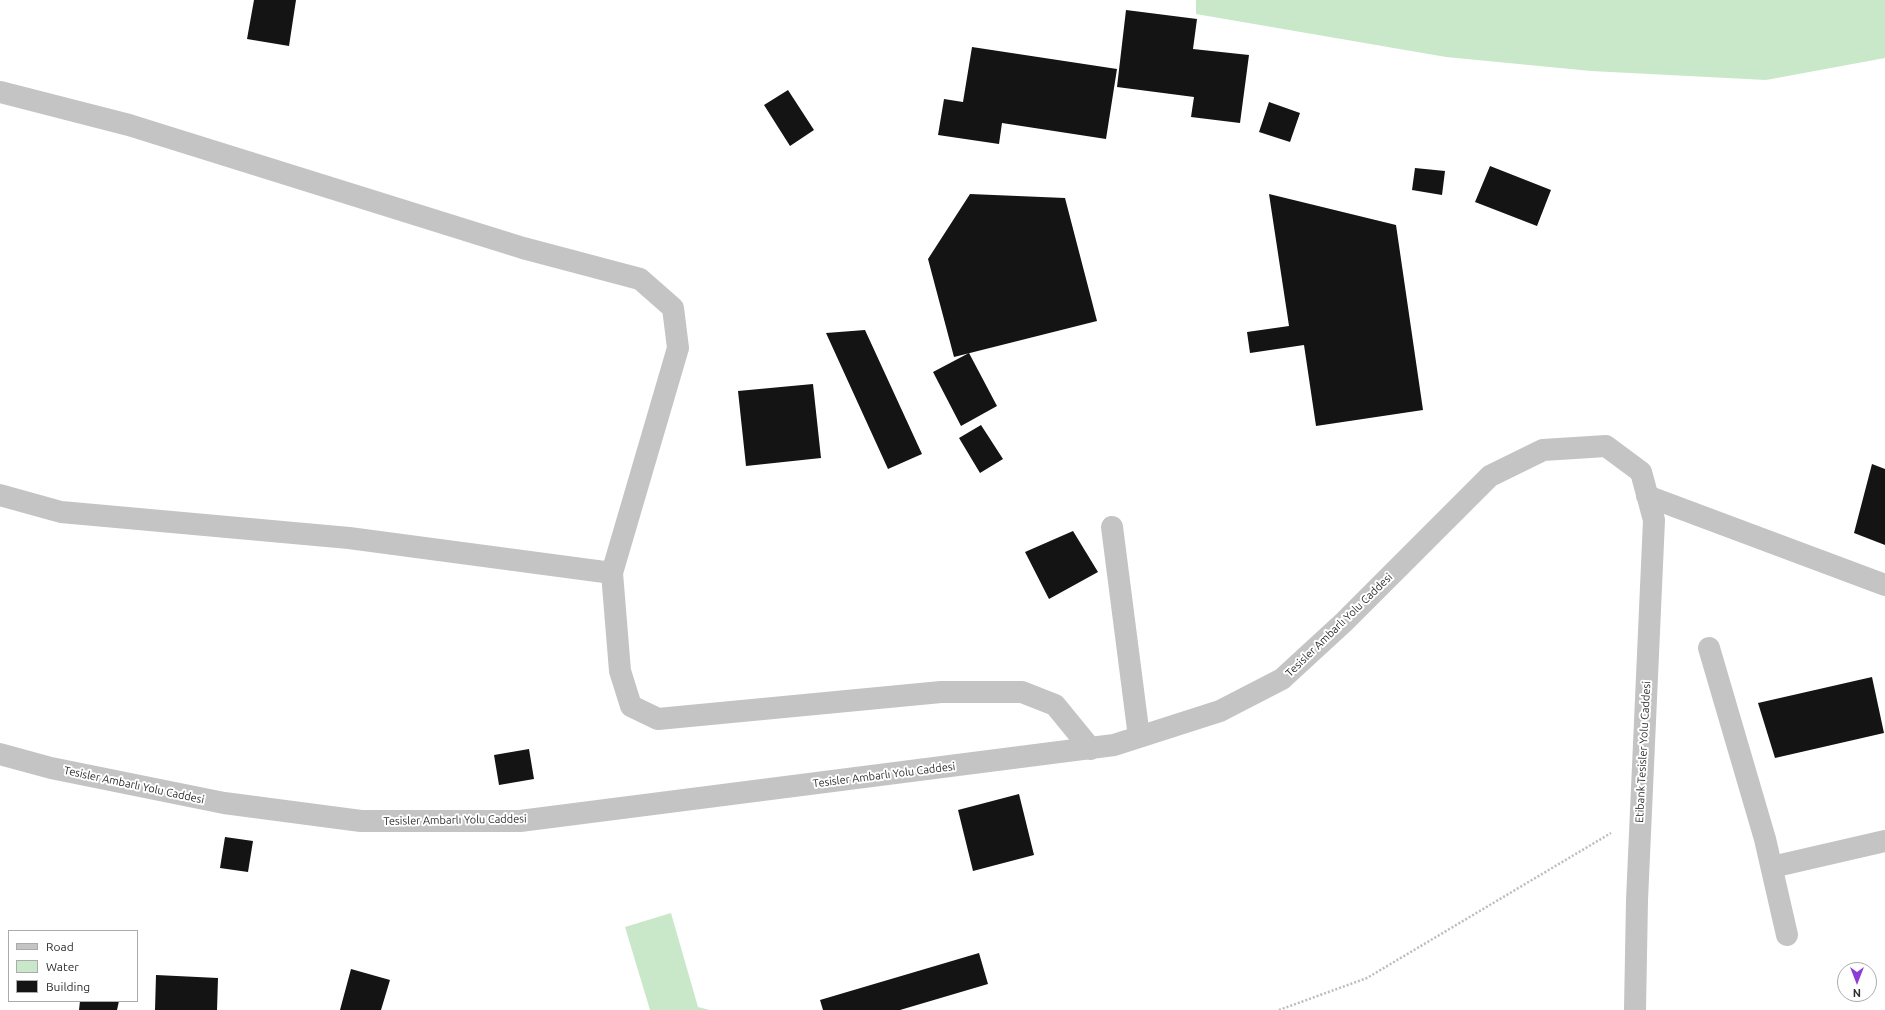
<!DOCTYPE html>
<meta charset="utf-8">
<style>
body{margin:0}
#map{position:relative;width:1885px;height:1010px;overflow:hidden;background:#fff;font-family:Ubuntu,sans-serif}
canvas{display:block}
.legend{position:absolute;left:8px;top:930px;width:130px;height:72px;box-sizing:border-box;background:#fff;border:1px solid #ababab;margin:0;padding:5px 7px;list-style:none;font-size:12px;color:#2d2d2d}
.legend li{display:flex;align-items:center;gap:8px;height:20px}
.legend b{width:20px;border:1px solid #ababab}
.north{position:absolute;left:1837px;top:962px;width:40px;height:40px;box-sizing:border-box;background:#fff;border:1px solid #ababab;border-radius:50%;rotate:180deg;font-size:11px;font-weight:700;line-height:16px;text-align:center;color:#2d2d2d}
.north::after{content:'';display:block;margin:auto;width:14px;height:18px;background:#8d3cd7;clip-path:polygon(50% 0,100% 100%,50% 72%,0 100%)}
</style>
<div id="map">
<canvas width="1885" height="1010"></canvas>
<ul class="legend">
<li><b style="height:5px;background:#c4c4c4"></b>Road</li>
<li><b style="height:11px;background:#c9e8c9"></b>Water</li>
<li><b style="height:11px;background:#141414"></b>Building</li>
</ul>
<div class="north">N</div>
</div>
<script>
const ctx = document.querySelector('canvas').getContext('2d');
ctx.lineJoin = 'round';
function fillPath(path, color) { ctx.fillStyle = color; ctx.fill(path, 'evenodd'); }
const poly = rows => new Path2D(rows.map(r => 'M' + r).join(''));
function strokePath(path, color, width, dash) { ctx.strokeStyle = color; ctx.lineWidth = width; ctx.lineCap = dash ? 'butt' : 'round'; ctx.setLineDash(dash || []); ctx.stroke(path); }
function drawText(font, color, halo, rows, align = 'center') {
  ctx.font = font + ' Ubuntu,sans-serif'; ctx.lineWidth = 4; ctx.setLineDash([]); ctx.textBaseline = 'middle'; ctx.strokeStyle = halo; ctx.fillStyle = color; for (const [text, x, y, turn = 0] of rows) {
    ctx.save(); ctx.translate(x, y); ctx.rotate((+turn || 0) * Math.PI / 180); ctx.textAlign = isNaN(turn) ? turn : align; if (halo) ctx.strokeText(text, 0, 0); ctx.fillText(text, 0, 0); ctx.restore();
  }
}
fillPath(poly([
 [1196,0,1885,0,1885,58,1766,80,1591,71,1446,57,1196,14],
 [671,913,698,1007,710,1010,650,1010,625,927]
]), '#c9e8c9');
fillPath(poly([
 [254,0,296,0,289,46,247,39],
 [1126,10,1197,19,1193,49,1249,55,1240,123,1191,117,1194,97,1117,87],
 [972,47,1117,69,1106,139,1002,123,999,144,938,135,944,99,963,102],
 [788,90,814,130,790,146,764,105],
 [1269,102,1300,113,1290,142,1259,132],
 [1490,166,1551,190,1537,226,1475,202],
 [1415,168,1445,171,1442,195,1412,190],
 [970,194,1065,198,1097,321,954,357,928,259],
 [1269,194,1396,225,1423,410,1316,426,1304,345,1250,353,1247,332,1289,326],
 [865,330,922,454,888,469,826,333],
 [969,353,997,406,961,426,933,372],
 [813,384,821,458,746,466,738,391],
 [981,425,1003,459,980,473,959,438],
 [1872,464,1885,469,1885,545,1854,533],
 [1073,531,1098,572,1049,599,1025,552],
 [1872,677,1884,733,1775,758,1758,703],
 [529,749,534,779,499,785,494,755],
 [1019,794,1034,855,973,871,958,810],
 [225,837,253,841,248,872,220,868],
 [979,953,988,984,900,1010,823,1010,820,1000],
 [351,969,390,980,381,1010,340,1010],
 [156,975,218,978,217,1010,155,1010],
 [80,1001,119,1001,117,1010,79,1010]
]), '#141414');
strokePath(poly([
 [1279,1010,1367,978,1611,833]
]), '#bdbdbd', 2.5, [2, 2]);
strokePath(poly([
 [0,92,129,125,523,248,640,279,673,308,678,348,612,573,620,671,631,706,658,719,941,692,1022,692,1055,705,1091,749],
 [0,495,61,512,349,538,612,573],
 [1647,496,1885,585],
 [1112,527,1139,737],
 [1709,648,1765,839,1787,935],
 [0,754,51,768,224,803,361,821,520,821,1114,745,1220,711,1282,679,1344,622,1490,476,1543,450,1606,446,1641,472,1654,520,1637,900,1635,1010],
 [1772,867,1885,841]
]), '#c4c4c4', 22);
drawText('11px', '#2d2d2d', '#fff', [
 ["Tesisler Ambarlı Yolu Caddesi",1339,625,-44],
 ["Etibank Tesisler Yolu Caddesi",1643,752,-87],
 ["Tesisler Ambarlı Yolu Caddesi",884,775,-7],
 ["Tesisler Ambarlı Yolu Caddesi",134,785,12],
 ["Tesisler Ambarlı Yolu Caddesi",455,820,-1]
]);
</script>
